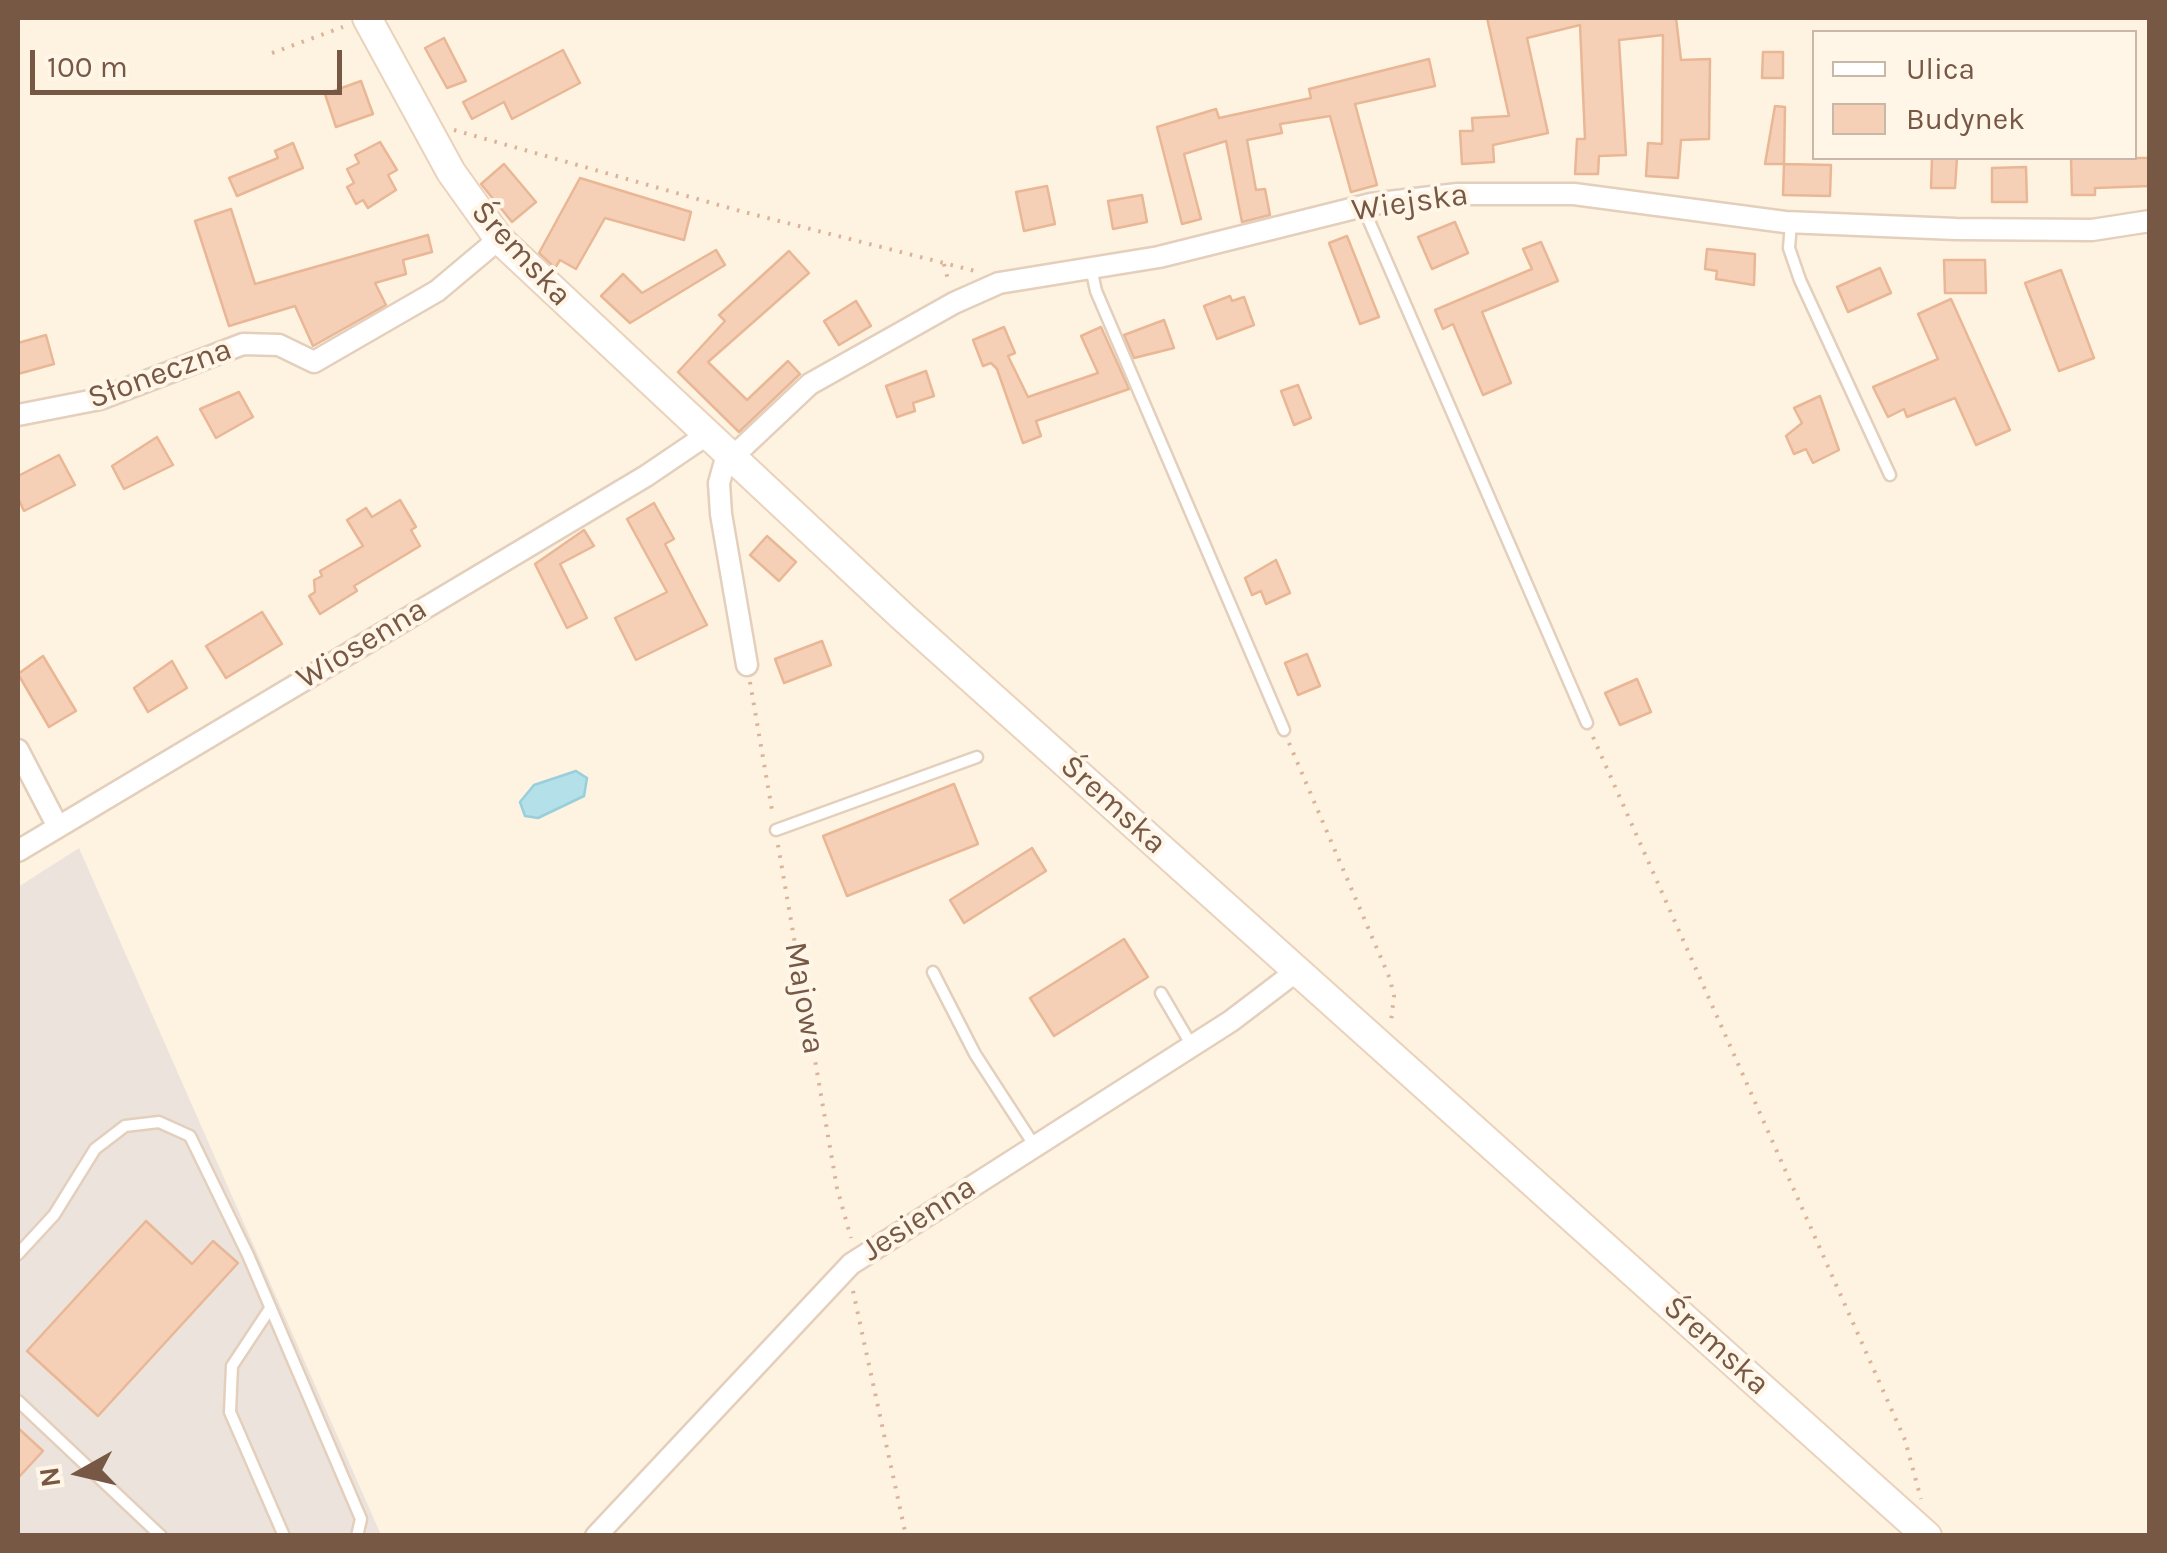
<!DOCTYPE html>
<meta charset="utf-8">
<style>
body{margin:0}
#map{position:relative;width:2167px;height:1553px;overflow:hidden;background:#fef3e0;font-family:Karla,sans-serif}
canvas{display:block}
.frame{position:absolute;inset:0;border:20px solid #775845;pointer-events:none}
.legend{position:absolute;left:1812px;top:30px;width:325px;height:130px;box-sizing:border-box;background:#fff6e8;border:2px solid #c9b7a7;margin:0;padding:12px 18px;list-style:none;font-size:30px;color:#775845}
.legend li{display:flex;align-items:center;gap:20px;height:50px}
.legend b{width:50px;border:2px solid #c9b7a7}
.north{position:absolute;left:30px;top:1423px;width:100px;height:100px;-webkit-text-stroke:8px #fff6e8;paint-order:stroke;rotate:262deg;font-size:28px;font-weight:700;line-height:40px;text-align:center;color:#775845}
.north::after{content:'';display:block;margin:auto;width:35px;height:45px;background:#775845;clip-path:polygon(50% 0,100% 100%,50% 72%,0 100%)}
.scale{position:absolute;left:30px;top:50px;width:312px;height:45px;box-sizing:border-box;border:5px solid #775845;border-top:0;padding-left:12px;font-size:30px;line-height:35px;white-space:nowrap;color:#775845;-webkit-text-stroke:8px #fff6e8;paint-order:stroke}
</style>
<div id="map">
<canvas width="2167" height="1553"></canvas>
<div class="frame"></div>
<ul class="legend">
<li><b style="height:12px;background:#fff"></b>Ulica</li>
<li><b style="height:28px;background:#f5d0b6"></b>Budynek</li>
</ul>
<div class="north">N</div>
<div class="scale">100 m</div>
</div>
<script>
const ctx = document.querySelector('canvas').getContext('2d');
ctx.lineJoin = 'round';
function fillPath(path, color) { ctx.fillStyle = color; ctx.fill(path, 'evenodd'); }
const poly = rows => new Path2D(rows.map(r => 'M' + r).join(''));
function strokePath(path, color, width, dash) { ctx.strokeStyle = color; ctx.lineWidth = width; ctx.lineCap = dash ? 'butt' : 'round'; ctx.setLineDash(dash || []); ctx.stroke(path); }
function drawText(font, color, halo, rows, align = 'center') {
  ctx.font = font + ' Karla,sans-serif'; ctx.lineWidth = 8; ctx.setLineDash([]); ctx.textBaseline = 'middle'; ctx.strokeStyle = halo; ctx.fillStyle = color; for (const [text, x, y, turn = 0] of rows) {
    ctx.save(); ctx.translate(x, y); ctx.rotate((+turn || 0) * Math.PI / 180); ctx.textAlign = isNaN(turn) ? turn : align; if (halo) ctx.strokeText(text, 0, 0); ctx.fillText(text, 0, 0); ctx.restore();
  }
}
fillPath(poly([
 [79,848,381,1535,18,1536,18,887]
]), '#ece4dc');
const water = poly([
 [576,771,587,778,584,796,538,818,525,816,520,802,534,785,576,771]
]);
fillPath(water, '#b3e0e9');
strokePath(water, '#99cfdb', 2.5);
const building = poly([
 [1487,18,1676,18,1681,60,1710,59,1709,139,1681,140,1678,178,1646,176,1648,143,1662,144,1663,35,1619,40,1626,155,1599,156,1598,174,1575,174,1577,139,1585,139,1580,25,1527,38,1548,133,1493,145,1494,162,1462,164,1460,131,1473,131,1472,118,1509,116,1487,18],
 [444,38,466,81,447,88,425,48,444,38],
 [563,50,580,83,512,119,504,102,472,119,463,102,563,50],
 [1763,52,1783,52,1783,78,1762,78,1763,52],
 [1429,59,1435,86,1355,104,1377,185,1351,192,1330,116,1280,124,1282,133,1247,140,1256,190,1265,189,1270,215,1242,222,1226,141,1184,154,1201,219,1182,224,1157,127,1216,109,1219,118,1311,98,1309,89,1429,59],
 [361,81,373,114,336,127,325,94,361,81],
 [1775,106,1785,107,1784,164,1765,164,1775,106],
 [380,142,397,170,388,175,396,190,368,208,363,200,356,204,347,187,354,183,347,169,359,163,355,155,380,142],
 [293,143,303,168,237,196,229,178,278,158,275,151,293,143],
 [1932,158,1957,158,1955,188,1931,188,1932,158],
 [2071,158,2150,158,2150,186,2095,188,2095,195,2072,195,2071,158],
 [504,164,536,202,512,222,481,184,504,164],
 [1784,164,1831,165,1830,196,1783,195,1784,164],
 [2026,167,2027,202,1992,202,1992,168,2026,167],
 [580,178,691,212,684,240,605,218,576,269,560,260,555,268,539,253,580,178],
 [1047,186,1055,224,1024,231,1016,192,1047,186],
 [1142,195,1147,222,1113,229,1108,201,1142,195],
 [231,209,255,284,428,235,432,252,403,260,406,274,375,283,386,305,313,346,295,306,229,326,195,221,231,209],
 [1455,222,1468,253,1432,269,1418,237,1455,222],
 [1347,236,1379,317,1360,324,1329,243,1347,236],
 [1541,242,1558,281,1482,312,1511,383,1483,395,1453,324,1443,329,1435,310,1532,269,1523,249,1541,242],
 [1707,249,1755,254,1754,285,1716,279,1717,271,1705,269,1707,249],
 [716,250,725,265,630,323,601,296,623,274,642,293,716,250],
 [789,251,809,273,708,362,747,400,788,361,800,374,739,432,678,372,725,321,719,315,789,251],
 [1944,260,1985,260,1986,293,1945,293,1944,260],
 [1880,268,1891,293,1848,312,1837,287,1880,268],
 [2061,270,2094,358,2059,371,2025,283,2061,270],
 [1230,296,1232,301,1244,297,1254,325,1217,339,1204,306,1230,296],
 [1951,299,2010,430,1976,445,1955,398,1907,417,1904,409,1888,417,1873,387,1938,359,1918,314,1951,299],
 [856,301,871,326,839,345,824,321,856,301],
 [1164,320,1174,348,1134,358,1124,335,1164,320],
 [1004,327,1015,353,1008,356,1028,397,1098,373,1081,336,1101,327,1129,389,1036,421,1041,436,1023,443,997,369,991,363,983,366,973,340,1004,327],
 [46,335,54,364,18,374,18,343,46,335],
 [926,371,934,396,913,403,915,411,897,417,886,386,926,371],
 [1298,385,1311,418,1294,425,1281,391,1298,385],
 [239,392,253,417,216,438,200,409,239,392],
 [1820,396,1839,450,1813,463,1806,449,1794,454,1786,436,1802,423,1794,408,1820,396],
 [157,437,173,465,124,489,112,466,157,437],
 [59,455,75,485,24,511,18,498,18,476,59,455],
 [400,500,416,527,411,530,420,546,354,586,357,591,320,614,309,596,315,592,314,580,322,576,320,571,363,546,347,520,366,508,372,517,400,500],
 [654,503,674,539,665,544,707,625,636,660,615,618,667,592,627,519,654,503],
 [584,530,594,546,560,564,587,618,567,628,535,564,584,530],
 [767,536,796,562,779,581,750,555,767,536],
 [1276,560,1290,593,1266,604,1261,591,1252,595,1245,578,1276,560],
 [262,612,282,644,226,678,206,646,262,612],
 [822,641,831,665,784,683,775,659,822,641],
 [1307,654,1320,686,1298,695,1285,663,1307,654],
 [43,656,76,711,49,727,18,674,43,656],
 [172,661,187,688,148,712,134,688,172,661],
 [1637,679,1651,712,1620,725,1605,693,1637,679],
 [954,784,978,844,847,896,823,836,954,784],
 [1032,848,1046,871,964,923,950,900,1032,848],
 [1124,939,1148,977,1054,1036,1030,998,1124,939],
 [146,1221,192,1264,213,1241,238,1263,98,1416,27,1351,146,1221],
 [18,1428,43,1451,18,1478,18,1428]
]);
fillPath(building, '#f5d0b6');
strokePath(building, '#e9b795', 2.5);
const lane = poly([
 [1363,207,1587,723],
 [1791,223,1789,248,1800,280,1890,475],
 [1091,268,1096,291,1284,730],
 [776,830,977,757],
 [933,972,975,1054,1034,1145],
 [1161,993,1192,1046],
 [18,1254,54,1215,95,1149,125,1126,159,1122,190,1136,248,1255,361,1519,357,1536],
 [269,1310,232,1366,230,1412,284,1536],
 [18,1401,161,1536]
]);
const street = poly([
 [18,415,100,399,243,344,279,345,314,362,437,291,499,239],
 [747,665,721,514,719,483,724,465,810,384,954,303,999,283,1159,257,1371,204,1458,194,1574,194,1785,222,1956,229,2092,230,2150,221],
 [18,750,58,827],
 [18,851,646,476,705,436],
 [596,1536,851,1264,1231,1021,1298,970]
]);
const secondary = poly([
 [367,18,451,172,499,239,904,618,1927,1536]
]);
strokePath(lane, '#e3cfbb', 15);
strokePath(street, '#e3cfbb', 25);
strokePath(secondary, '#ead2bb', 32);
strokePath(poly([
 [272,53,343,27],
 [454,130,740,211,975,271],
 [944,264,949,284],
 [750,682,773,816],
 [1593,737,1905,1440,1921,1499],
 [1289,743,1390,979,1394,996,1391,1021],
 [778,845,837,1188,851,1238],
 [853,1291,906,1536]
]), '#dab499', 4, [2.5, 8]);
strokePath(lane, '#fff', 10);
strokePath(street, '#fff', 20);
strokePath(secondary, '#fff', 28);
drawText('32px', '#775845', '#fff6e8', [
 ["Wiejska",1410,203,-8],
 ["Śremska",521,254,47],
 ["Słoneczna",160,374,-20],
 ["Wiosenna",362,644,-31],
 ["Śremska",1113,805,42],
 ["Majowa",804,998,80],
 ["Jesienna",919,1219,-33],
 ["Śremska",1716,1346,42]
]);
</script>
